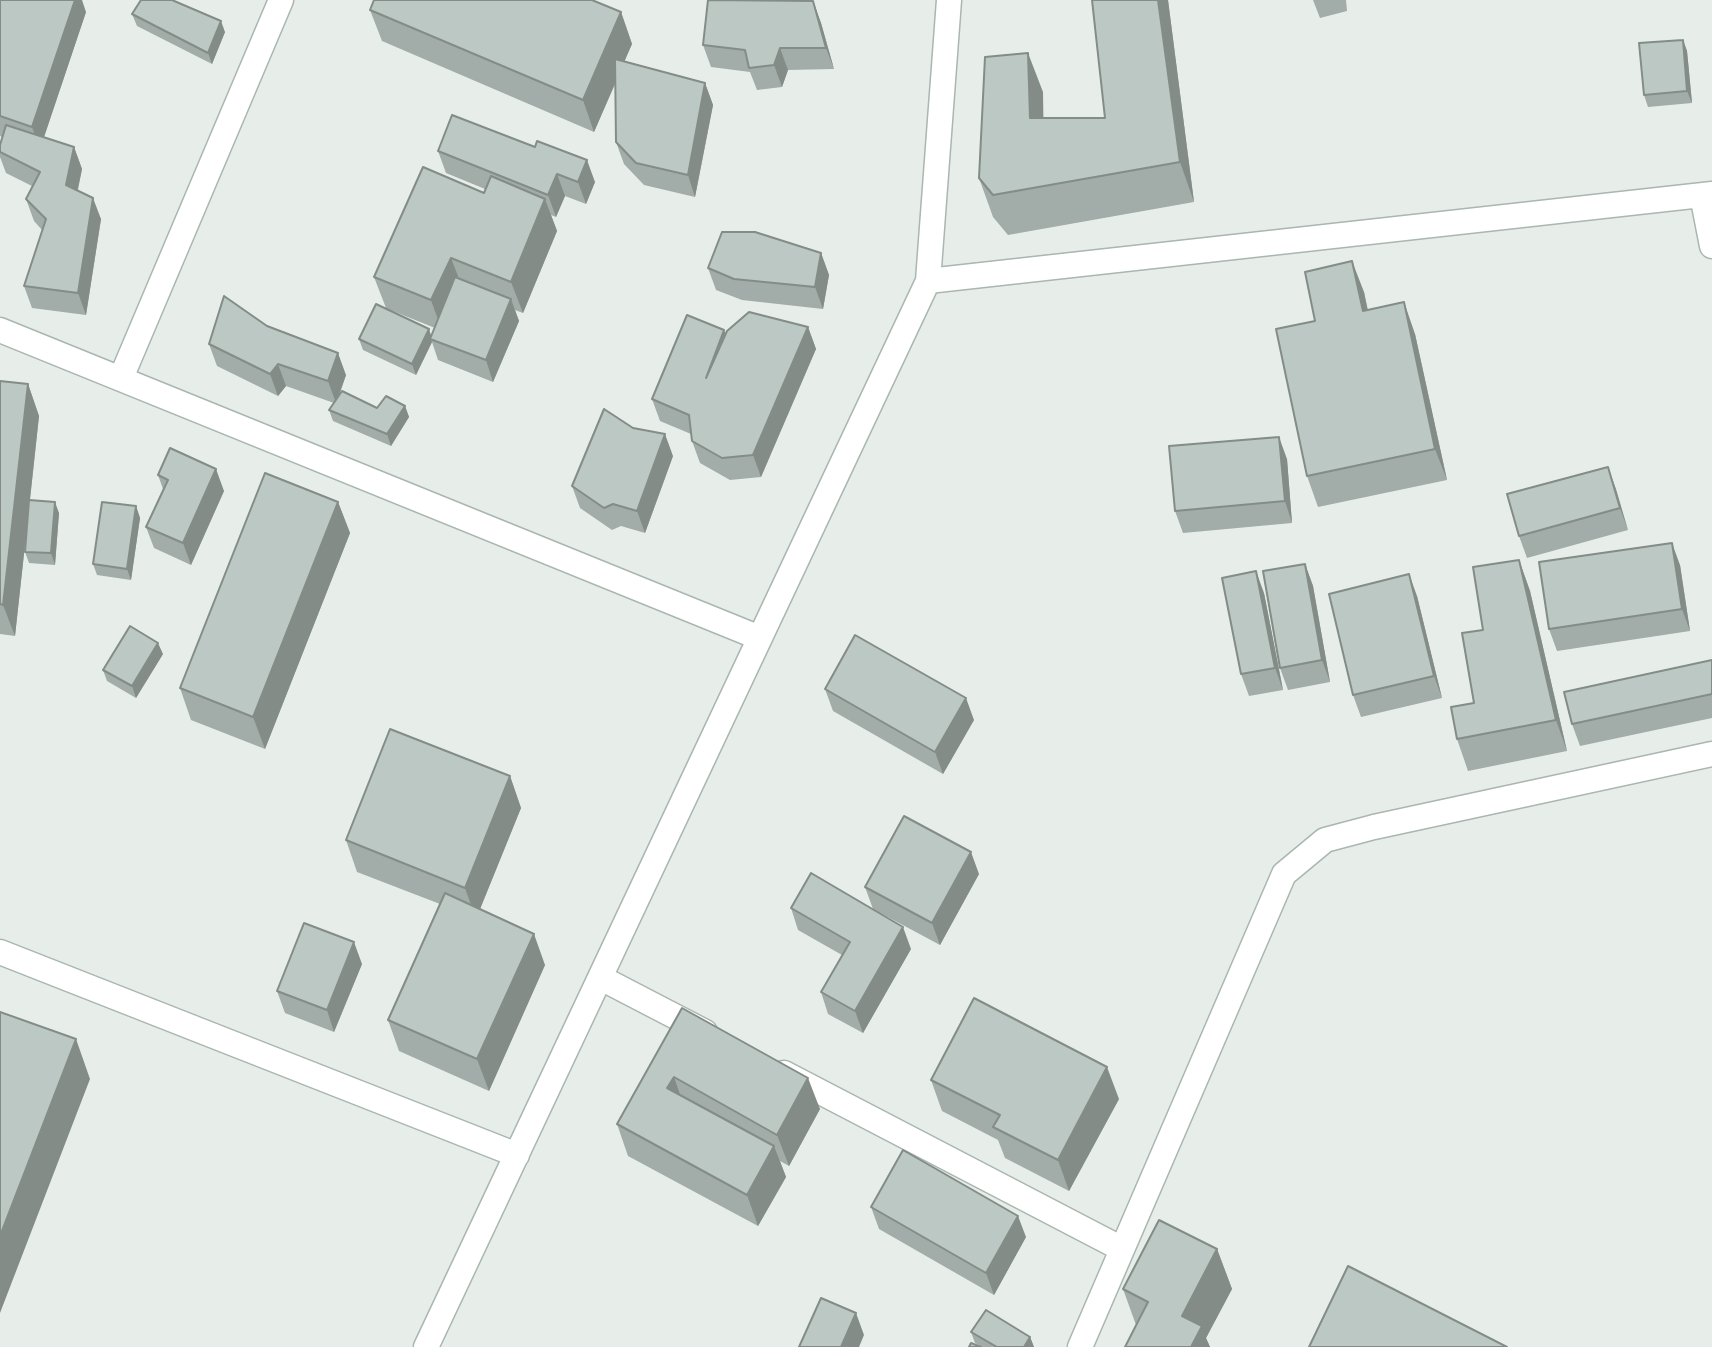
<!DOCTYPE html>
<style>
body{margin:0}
canvas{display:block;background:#e7eeea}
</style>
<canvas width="1712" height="1347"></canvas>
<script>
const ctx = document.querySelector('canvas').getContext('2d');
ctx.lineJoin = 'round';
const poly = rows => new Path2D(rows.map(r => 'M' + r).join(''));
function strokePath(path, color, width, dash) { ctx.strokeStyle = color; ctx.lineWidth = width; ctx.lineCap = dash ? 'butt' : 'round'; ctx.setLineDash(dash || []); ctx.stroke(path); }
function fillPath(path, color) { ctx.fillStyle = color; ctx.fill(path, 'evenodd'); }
const minor = poly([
 [1702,195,1712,246],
 [928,281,1712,194],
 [0,330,760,638],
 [121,378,281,0],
 [0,952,517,1155],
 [601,978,705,1032],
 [784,1073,1122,1249],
 [426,1347,928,281,949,0],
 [1080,1347,1284,874,1325,840,1374,827,1712,754]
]);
strokePath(minor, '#aab6b0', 27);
strokePath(minor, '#fff', 24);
fillPath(poly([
 [0,0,86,12,44,137,74,147,82,169,78,190,101,219,86,315,32,308,24,286,42,230,34,221,26,199,32,186,6,173,0,157,0,145,2,137,0,136],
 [1092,0,1168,0,1194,202,1008,235,993,217,979,178,1043,92,1043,118,1105,118],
 [1313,0,1346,0,1347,11,1320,18],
 [813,1,821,23,834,69,788,70,782,87,757,90,750,72,711,67,703,45],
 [370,10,621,12,632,44,624,61,705,83,713,105,695,197,644,185,624,164,616,142,616,82,594,132,382,41],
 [132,14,225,32,212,64,137,26],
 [1683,40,1687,51,1692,103,1648,107,1644,95],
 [438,151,595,182,586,204,565,196,556,217,551,215,557,231,523,313,515,310,519,321,493,382,438,360,432,342,416,375,363,350,359,339,386,308,374,277,484,193,485,189,446,173],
 [388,309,435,328,431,336,429,329],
 [821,253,829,275,823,309,742,300,716,290,708,268],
 [1364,292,1368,310,1415,334,1447,480,1318,507,1307,476,1315,321],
 [267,326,346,375,339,396,377,408,405,406,409,417,391,446,333,421,329,410,334,403,286,386,278,396,217,366,209,344],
 [808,327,816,349,761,477,730,480,700,463,692,441,691,434,660,421,652,399,724,330,726,335],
 [0,381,28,384,39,416,30,500,59,513,55,565,29,563,25,552,27,527,15,636,0,634],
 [673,456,645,533,621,526,612,530,580,508,572,486],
 [1287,459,1292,523,1183,533,1175,511],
 [1608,467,1628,530,1527,558,1519,536],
 [158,475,224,491,191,565,154,548,146,527,163,489],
 [338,502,350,533,265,749,191,720,180,688],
 [136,506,140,518,131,580,97,575,93,564],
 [1519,560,1530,591,1567,751,1468,771,1457,739,1474,703,1483,630],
 [1305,564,1313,586,1330,682,1288,690,1280,668],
 [1680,565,1690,631,1557,651,1549,629],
 [1264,593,1283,690,1249,696,1241,674],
 [1417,596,1442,698,1361,717,1353,695],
 [163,654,136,698,107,681,103,670],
 [1712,660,1712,718,1580,746,1572,724],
 [825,689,974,720,943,774,833,711],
 [510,776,521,808,480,909,545,965,489,1091,399,1051,388,1020,440,904,357,872,346,840],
 [979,874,940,945,873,909,865,887],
 [791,908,911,949,863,1033,828,1014,821,992,842,955,798,930],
 [362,964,334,1032,285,1013,277,991],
 [682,1008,820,1109,789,1166,780,1161,786,1177,758,1226,628,1156,617,1124],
 [931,1080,1119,1099,1069,1191,1005,1158,998,1140,942,1111],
 [871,1207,1026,1237,994,1295,879,1229],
 [1217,1249,1232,1289,1206,1338,1210,1347,1125,1347,1136,1325,1123,1289],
 [971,1332,1030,1337,1034,1347,982,1347,975,1343]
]), '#a2aca8');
fillPath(poly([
 [75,0,82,0,86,12,40,149,32,127],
 [1158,0,1168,0,1194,202,1180,162],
 [813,1,821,23,834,69,826,48],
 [621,12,632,44,594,132,583,100],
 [221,21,225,32,212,64,208,53],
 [1683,40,1687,51,1692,103,1687,91],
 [780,48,788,70,782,87,774,65],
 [1028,53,1043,92,1044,157,1030,118],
 [705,83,713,105,695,197,688,175],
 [74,147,82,169,74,206,66,185],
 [587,160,595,182,586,204,578,182],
 [557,174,565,196,556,217,548,195],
 [93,198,101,219,86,315,78,293],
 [545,199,557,231,523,313,511,282],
 [821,253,829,275,823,309,815,287],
 [451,258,463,289,442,331,431,300],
 [1352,261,1364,292,1374,343,1363,311],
 [511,299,519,321,493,382,486,360],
 [1404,302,1415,334,1447,480,1435,449],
 [808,327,816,349,761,477,753,455],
 [429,329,432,339,430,339,432,342,416,375,412,364],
 [724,330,732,352,706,378],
 [338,353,346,375,336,403,328,381],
 [278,364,286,386,278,396,270,374],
 [28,384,39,416,15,636,3,605],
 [405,406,409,417,391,446,387,434],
 [665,434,673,456,645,533,637,511],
 [1279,437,1287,459,1292,523,1285,501],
 [1608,467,1616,489,1628,530,1620,508],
 [216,469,224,491,191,565,183,543],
 [55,502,59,513,55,565,51,553],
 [338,502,350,533,265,749,253,717],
 [136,506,140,518,131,580,127,569],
 [1672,543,1680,565,1690,631,1682,609],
 [1519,560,1530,591,1567,751,1556,720],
 [1305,564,1313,586,1330,682,1322,660],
 [1256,571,1264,593,1283,690,1275,668],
 [1409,574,1417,596,1442,698,1434,676],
 [158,643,163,654,136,698,132,686],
 [966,698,974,720,943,774,935,752],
 [510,776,521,808,476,919,465,888],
 [971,852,979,874,940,945,932,923],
 [903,927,911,949,863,1033,855,1011],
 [534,934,545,965,489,1091,477,1059],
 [354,942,362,964,334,1032,327,1010],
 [76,1039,90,1079,0,1313,0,1236],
 [1107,1067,1119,1099,1069,1191,1058,1160],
 [674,1077,685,1109,667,1088],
 [808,1078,820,1109,789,1166,777,1135],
 [774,1146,786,1177,758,1226,747,1195],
 [1018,1216,1026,1237,994,1295,986,1273],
 [1217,1249,1232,1289,1206,1338,1210,1347,1191,1347,1182,1316],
 [856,1313,864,1335,859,1347,841,1347],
 [1030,1337,1034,1347,1024,1347]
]), '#848c88');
const building = poly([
 [0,0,75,0,32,127,0,116,0,0],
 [141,0,172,0,221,21,208,53,132,14,141,0],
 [374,0,592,0,621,12,583,100,370,10,374,0],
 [708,0,813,1,826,48,780,48,774,65,749,68,745,50,703,45,708,0],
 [1092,0,1158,0,1180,162,993,195,979,178,985,57,1028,53,1030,118,1105,118,1092,0],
 [1683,40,1687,91,1644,95,1639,43,1683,40],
 [615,59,705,83,688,175,636,163,616,142,615,59],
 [452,115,535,147,537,141,587,160,578,182,557,174,548,195,438,151,452,115],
 [6,125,74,147,66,185,93,198,78,293,24,286,46,219,26,199,40,172,0,152,0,145,6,125],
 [423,167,484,193,491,176,545,199,511,282,451,258,431,300,374,277,423,167],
 [722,232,755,232,821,253,815,287,734,279,708,268,722,232],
 [1352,261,1363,311,1404,302,1435,449,1307,476,1276,329,1315,321,1305,272,1352,261],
 [455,277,511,299,486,360,430,339,455,277],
 [224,296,267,326,338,353,328,381,278,364,270,374,209,344,224,296],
 [376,304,429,329,412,364,359,339,376,304],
 [749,312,808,327,753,455,722,458,692,441,689,415,652,399,687,315,724,330,706,378,727,331,749,312],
 [0,381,28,384,3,605,0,604,0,381],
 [342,391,377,408,386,396,405,406,387,434,329,410,342,391],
 [604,409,633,428,665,434,637,511,613,504,604,508,572,486,604,409],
 [1279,437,1285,501,1175,511,1169,446,1279,437],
 [170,448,216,469,183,543,146,527,168,480,158,475,170,448],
 [1608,467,1620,508,1519,536,1507,494,1608,467],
 [265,473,338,502,253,717,180,688,265,473],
 [29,500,55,502,51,553,25,552,29,500],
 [102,502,136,506,127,569,93,564,102,502],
 [1672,543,1682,609,1549,629,1539,562,1672,543],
 [1519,560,1556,720,1457,739,1451,707,1474,703,1462,633,1483,630,1473,567,1519,560],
 [1305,564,1322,660,1280,668,1263,571,1305,564],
 [1256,571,1275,668,1241,674,1222,578,1256,571],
 [1409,574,1434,676,1353,695,1329,594,1409,574],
 [130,626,158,643,132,686,103,670,130,626],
 [855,635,966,698,935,752,825,689,855,635],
 [1712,660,1712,694,1572,724,1564,692,1712,660],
 [390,729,510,776,465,888,346,840,390,729],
 [904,816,971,852,932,923,865,887,904,816],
 [811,873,903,927,855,1011,821,992,850,942,791,908,811,873],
 [445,893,534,934,477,1059,388,1020,445,893],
 [304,923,354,942,327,1010,277,991,304,923],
 [974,998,1107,1067,1058,1160,993,1127,1000,1115,931,1080,974,998],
 [682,1008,808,1078,777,1135,674,1077,667,1088,774,1146,747,1195,617,1124,682,1008],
 [0,1012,76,1039,0,1236,0,1012],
 [903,1150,1018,1216,986,1273,871,1207,903,1150],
 [1159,1220,1217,1249,1182,1316,1202,1326,1191,1347,1125,1347,1148,1302,1123,1289,1159,1220],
 [1348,1266,1507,1347,1309,1347,1348,1266],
 [821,1298,856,1313,841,1347,799,1347,821,1298],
 [986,1310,1030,1337,1024,1347,997,1347,971,1332,986,1310],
 [971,1343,981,1347,969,1347,971,1343]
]);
fillPath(building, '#bcc8c3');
strokePath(building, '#848c88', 2);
</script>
